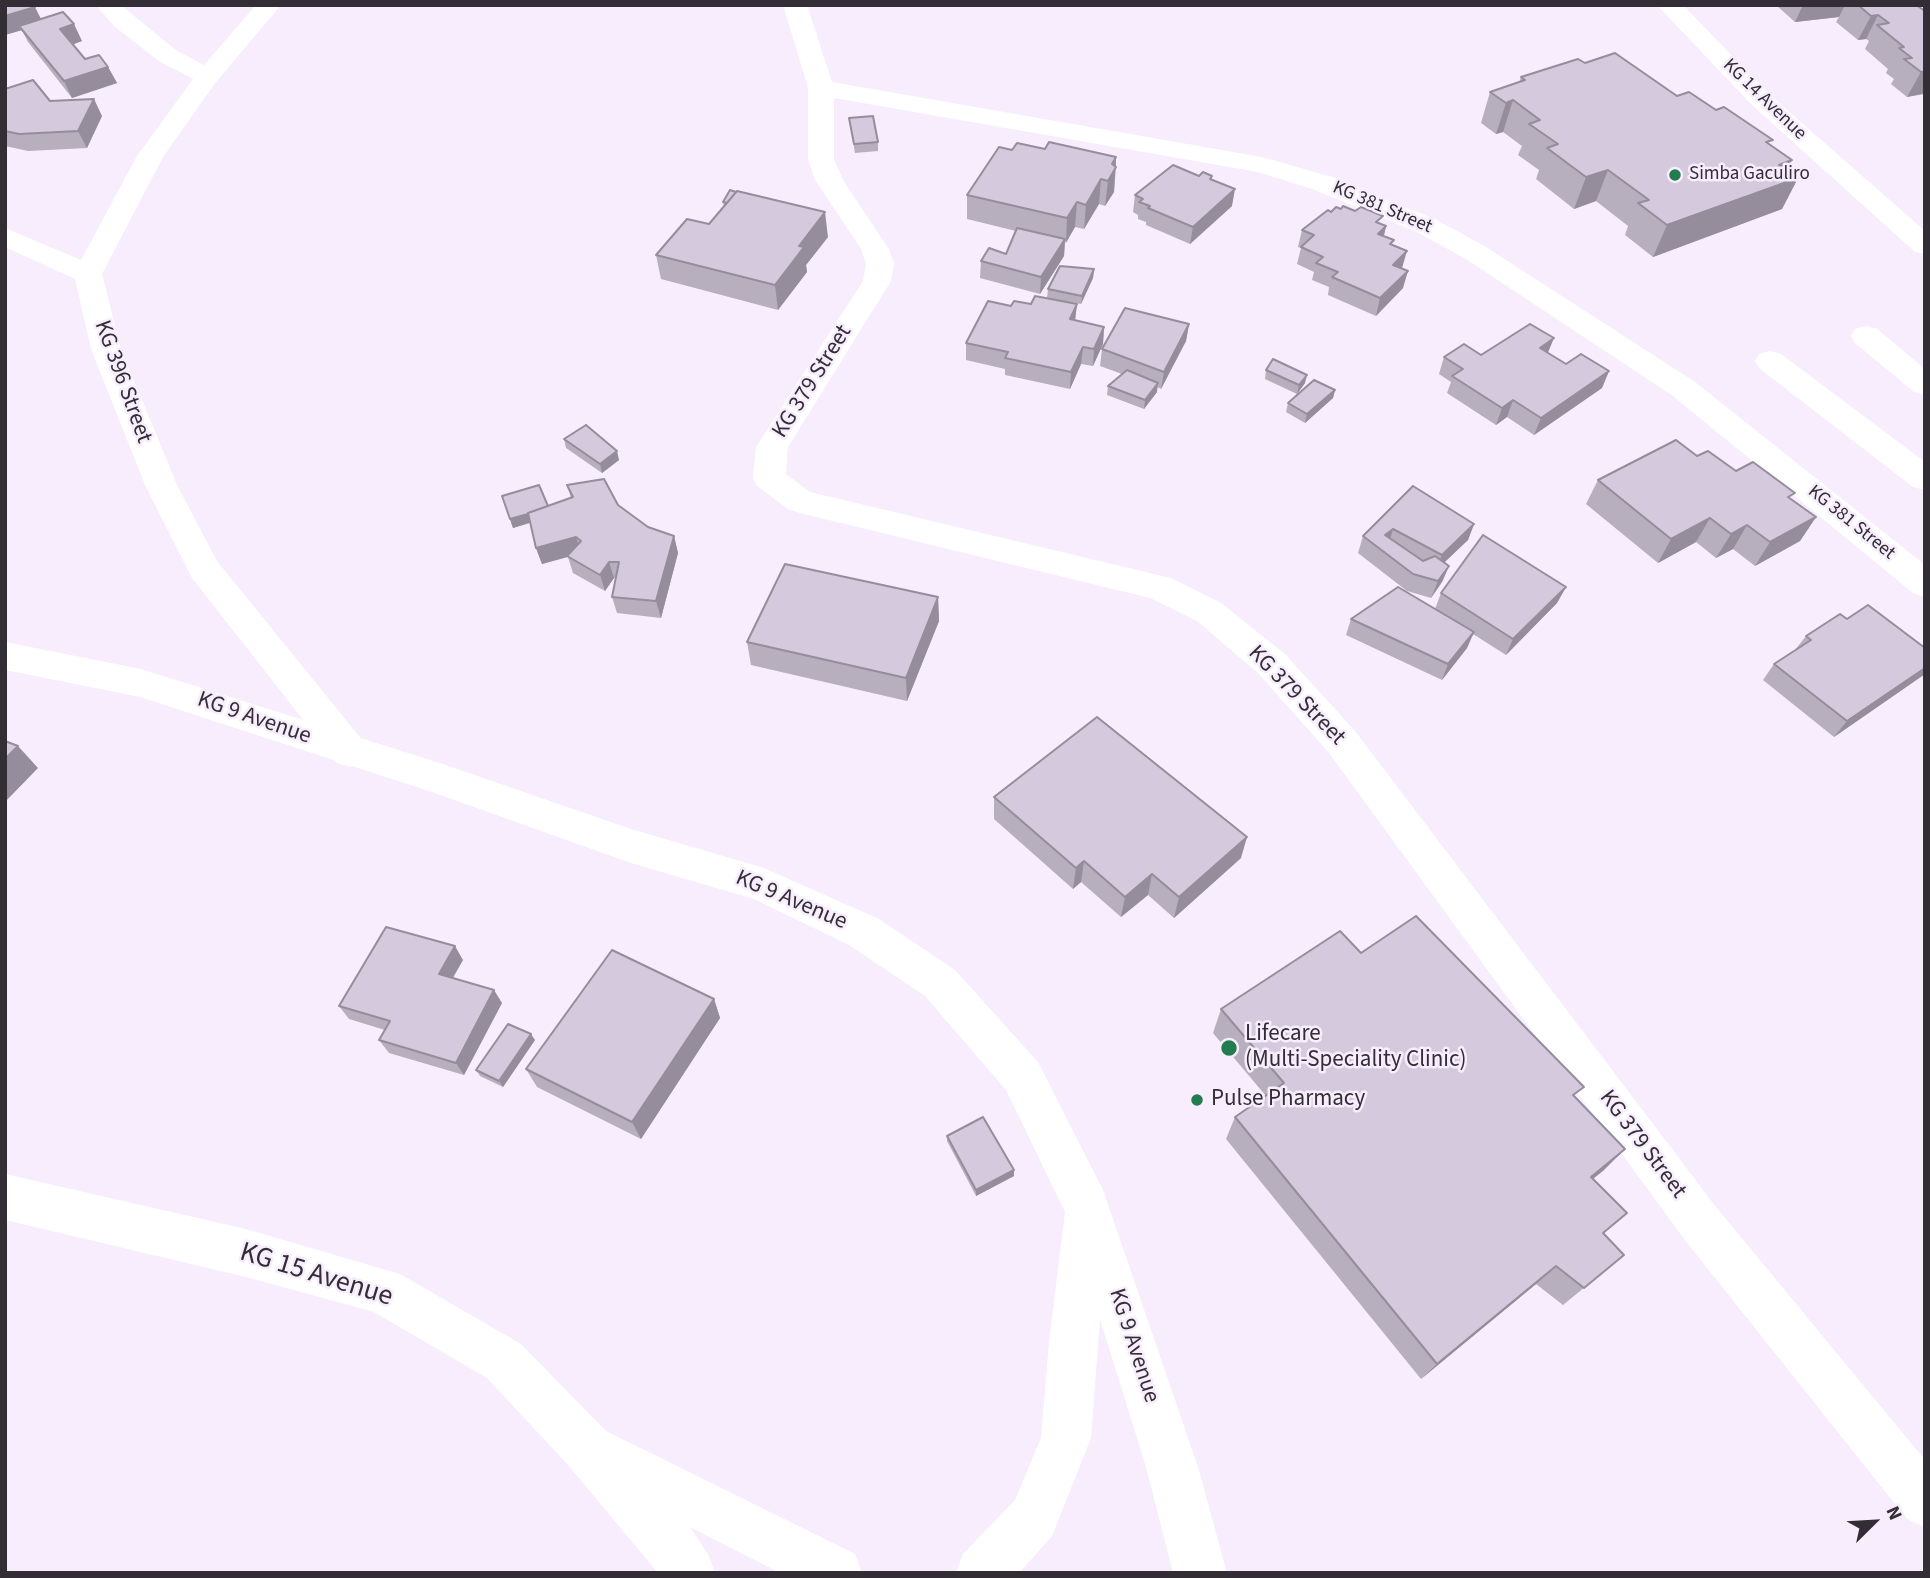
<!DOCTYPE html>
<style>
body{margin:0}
#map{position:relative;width:1930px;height:1578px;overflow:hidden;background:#f7edfd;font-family:"Source Sans 3",sans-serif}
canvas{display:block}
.frame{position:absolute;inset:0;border:7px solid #332e36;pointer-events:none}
.north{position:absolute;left:1839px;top:1487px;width:70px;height:70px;-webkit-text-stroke:5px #f7edfd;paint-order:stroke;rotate:66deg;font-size:19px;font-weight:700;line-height:28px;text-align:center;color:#332e36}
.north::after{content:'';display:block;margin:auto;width:24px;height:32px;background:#332e36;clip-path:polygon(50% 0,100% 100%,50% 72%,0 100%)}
</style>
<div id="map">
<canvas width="1930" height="1578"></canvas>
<div class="frame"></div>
<div class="north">N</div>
</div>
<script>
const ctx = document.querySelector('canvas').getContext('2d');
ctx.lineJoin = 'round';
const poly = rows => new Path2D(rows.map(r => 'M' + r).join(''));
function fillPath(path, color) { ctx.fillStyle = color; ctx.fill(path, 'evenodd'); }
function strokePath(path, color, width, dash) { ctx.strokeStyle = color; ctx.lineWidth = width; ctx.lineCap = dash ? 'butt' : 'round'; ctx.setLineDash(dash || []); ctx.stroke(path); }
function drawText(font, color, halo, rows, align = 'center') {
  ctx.font = font + ' "Source Sans 3",sans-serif'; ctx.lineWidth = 5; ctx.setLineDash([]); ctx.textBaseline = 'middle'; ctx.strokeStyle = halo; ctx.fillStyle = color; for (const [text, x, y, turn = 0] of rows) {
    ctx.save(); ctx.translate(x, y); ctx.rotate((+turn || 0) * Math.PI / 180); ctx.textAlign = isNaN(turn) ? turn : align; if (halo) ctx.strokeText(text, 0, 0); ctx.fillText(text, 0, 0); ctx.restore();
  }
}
fillPath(poly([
 [96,5,121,5,177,51,204,65,256,5,281,5,216,82,163,157,102,274,121,349,177,485,217,561,363,741,369,752,363,763,350,767,337,763,192,578,145,485,91,349,75,279,5,247,5,228,81,260,137,156,193,79,159,61,114,26,96,5],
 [783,5,807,5,832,82,1262,157,1332,177,1437,220,1486,247,1695,382,1925,565,1925,597,1913,593,1673,396,1466,259,1417,232,1312,189,1258,172,834,98,834,159,843,180,889,249,894,264,891,281,788,447,786,474,810,492,1171,578,1221,603,1285,654,1355,731,1716,1207,1925,1460,1925,1527,1907,1519,1684,1239,1329,753,1259,674,1197,621,1150,598,800,513,788,509,757,486,753,478,756,447,863,281,866,264,861,249,815,180,808,159,808,88,783,5],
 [1866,326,1877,329,1925,369,1925,395,1914,392,1855,343,1851,336,1855,329,1866,326],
 [1770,351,1781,354,1925,462,1925,490,1913,487,1759,368,1755,361,1759,354,1770,351]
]), '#fff');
fillPath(poly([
 [1657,5,1683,5,1770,95,1925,231,1925,254,1915,252,1752,105,1657,5],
 [5,642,141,669,437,762,631,829,764,868,879,919,955,970,1038,1062,1103,1190,1198,1467,1227,1573,1173,1573,1146,1467,1100,1319,1091,1438,1052,1536,1019,1573,956,1573,963,1554,1015,1500,1041,1438,1049,1342,1065,1212,1006,1090,925,996,849,945,754,899,631,863,432,792,140,697,5,670,5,642],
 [5,1174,246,1229,400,1274,521,1344,606,1431,855,1554,862,1573,780,1573,690,1527,708,1554,715,1573,658,1573,568,1465,487,1378,374,1312,246,1277,5,1220,5,1174]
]), '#fff');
fillPath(poly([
 [5,5,41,19,82,41,73,44,85,59,108,67,117,83,72,98,28,42,22,30,5,35],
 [1776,5,1916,5,1925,11,1925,94,1907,97,1891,84,1894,79,1886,73,1888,69,1865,49,1869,41,1866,39,1858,40,1836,22,1839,17,1795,22],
 [1585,63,1677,96,1771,145,1787,170,1798,178,1782,209,1653,257,1625,235,1628,226,1596,201,1574,209,1536,179,1539,170,1518,155,1522,146,1503,132,1496,134,1481,123,1490,92,1519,83,1521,77],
 [5,89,102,116,87,148,28,151,5,146],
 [849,118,878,142,878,151,855,153],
 [1045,149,1116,157,1116,167,1114,192,1105,206,1099,204,1084,229,1075,227,1065,243,1064,256,1040,294,980,278,981,261,1006,254,1016,231,967,219,967,195,1012,150],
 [1199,176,1212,180,1232,206,1190,244,1146,225,1146,222,1138,219,1138,215,1133,212,1135,195],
 [723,202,828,237,806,265,807,272,778,310,661,279,656,255,709,224,724,206],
 [1380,224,1386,226,1384,236,1393,245,1402,269,1403,288,1376,316,1328,295,1329,287,1312,280,1314,272,1297,264,1301,248,1298,247,1302,230],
 [1094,269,1093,278,1081,304,1047,298,1048,289],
 [1031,304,1077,304,1075,320,1104,327,1103,344,1093,366,1081,364,1070,389,1005,375,1005,369,966,360,966,343,1011,306],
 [1189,324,1186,341,1161,389,1157,387,1157,392,1144,409,1107,395,1108,386,1122,374,1100,366,1102,349],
 [1548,353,1566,364,1609,371,1602,388,1534,435,1507,417,1496,425,1447,393,1451,382,1439,374,1444,357],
 [1266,370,1305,383,1297,394,1265,379],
 [1335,390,1333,398,1305,423,1286,412,1288,403],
 [564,439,619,460,602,473,566,448],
 [1697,456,1736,471,1791,499,1816,517,1800,541,1755,566,1733,549,1716,558,1696,542,1658,563,1586,504,1598,480],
 [567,485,618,505,648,527,674,536,678,553,661,618,617,613,612,597,616,578,614,578,605,591,573,573,568,557,542,564,536,548,530,523,513,528,502,496,548,506,571,498],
 [1413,486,1474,524,1468,540,1444,563,1449,566,1442,582,1431,598,1407,591,1358,553,1363,536],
 [1566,587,1557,603,1506,655,1473,634,1467,648,1442,680,1346,635,1351,619,1435,609,1441,593],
 [938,597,939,621,907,701,751,665,747,642],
 [1847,619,1925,648,1925,674,1834,737,1763,680,1774,664,1795,650,1806,636],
 [994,797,1241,858,1174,918,1148,895,1121,917,1081,882,1073,889,994,819],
 [1361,953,1575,1097,1604,1170,1593,1178,1604,1234,1624,1255,1563,1305,1536,1284,1421,1379,1226,1139,1235,1117,1266,1096,1213,1033,1221,1009],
 [463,960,453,978,502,1003,464,1075,389,1053,379,1040,385,1030,349,1019,339,1006],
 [714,999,720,1018,641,1139,537,1087,526,1069],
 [535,1040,503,1087,480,1076,476,1070],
 [947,1136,1014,1176,976,1196,947,1141]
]), '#b7aebe');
fillPath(poly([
 [1803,5,1845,5,1839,17,1795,22],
 [35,7,43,23,19,26,22,30,5,35,5,16],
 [1878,15,1866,39,1858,40,1871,16],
 [74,24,82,41,69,46,60,29],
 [108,67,117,83,72,98,64,81],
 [1921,72,1925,72,1925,93,1907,97],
 [94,99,102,116,87,148,78,131],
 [1513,100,1503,132,1496,134,1506,103],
 [1116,157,1114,192,1105,206,1108,181,1112,164],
 [1792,160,1780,185,1798,178,1782,209,1653,257,1667,225,1779,165],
 [1608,170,1596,201,1574,209,1586,177],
 [1101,179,1099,204,1084,229,1086,205],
 [1235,189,1232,206,1190,244,1193,227],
 [1077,202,1075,227,1066,243,1067,218],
 [825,212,828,237,806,265,807,272,778,310,775,285,799,246],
 [1386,226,1382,243,1378,234],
 [1065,239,1064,256,1040,294,1041,277],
 [1407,251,1402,268,1393,265],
 [1094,269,1093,278,1081,304,1082,296],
 [1408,271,1403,288,1376,316,1380,298],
 [1077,304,1075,321,1070,319],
 [1189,324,1186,341,1161,389,1164,372],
 [1104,327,1103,344,1093,366,1094,349],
 [1554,338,1547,355,1540,348],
 [1083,347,1081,364,1070,389,1071,372],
 [1609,371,1602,388,1534,435,1541,418],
 [1307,375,1305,383,1297,394,1299,385],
 [1158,383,1157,392,1144,409,1145,400],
 [1335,390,1333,398,1305,423,1307,414],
 [1513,400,1507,417,1496,425,1502,408],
 [617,451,619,460,602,473,600,464],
 [549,508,551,516,513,528,510,519],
 [1816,517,1800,541,1755,566,1770,542],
 [1710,518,1696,542,1658,563,1671,539],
 [1474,524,1468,540,1435,571,1442,555],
 [1747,525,1733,549,1716,558,1731,534],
 [1393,529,1388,546,1385,535],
 [674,536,678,553,661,618,656,601],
 [576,537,581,553,542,564,536,548],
 [609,562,614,578,605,591,600,575],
 [1449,566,1442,582,1431,598,1438,581],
 [1566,587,1557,603,1506,655,1513,639],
 [938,597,939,621,907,701,906,678],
 [1474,632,1467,648,1442,680,1448,664],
 [1925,668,1925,674,1834,737,1847,721],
 [18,746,38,768,5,802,5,759],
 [1247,837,1241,858,1174,918,1179,897],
 [1084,861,1081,882,1073,889,1076,868],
 [1152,874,1148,895,1121,917,1125,897],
 [455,946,463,960,447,987,439,974],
 [494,990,502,1003,464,1075,456,1063],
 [714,999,720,1018,641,1139,632,1122],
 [531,1034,535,1040,503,1087,499,1081],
 [1625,1149,1604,1170,1571,1197,1591,1177],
 [1014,1170,1014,1176,976,1196,976,1190],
 [1556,1266,1536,1284,1421,1379,1437,1364]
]), '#958d9b');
const building = poly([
 [5,5,33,5,35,7,5,16,5,5],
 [1858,5,1916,5,1925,11,1925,72,1921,72,1904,59,1912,58,1899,48,1904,47,1877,25,1889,23,1878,15,1871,16,1858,5],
 [63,12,74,24,60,29,85,59,99,55,108,67,64,81,19,26,63,12],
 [1615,53,1677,96,1689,92,1716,110,1724,107,1773,140,1766,142,1792,160,1779,165,1798,178,1667,225,1638,203,1649,200,1608,170,1586,177,1547,148,1558,144,1529,124,1540,120,1513,100,1506,103,1490,92,1525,80,1521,77,1578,59,1585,63,1615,53],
 [33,80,50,101,94,99,78,131,19,134,5,131,5,89,33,80],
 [873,116,878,142,854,144,849,118,873,116],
 [1049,142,1116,157,1112,164,1116,167,1108,181,1101,179,1086,205,1077,202,1067,218,967,195,999,147,1012,150,1017,143,1045,149,1049,142],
 [1173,165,1199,176,1203,172,1212,176,1210,179,1235,189,1193,227,1148,208,1150,206,1139,202,1143,199,1135,195,1173,165],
 [730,190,736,192,727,203,723,202,730,190],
 [737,191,825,212,799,246,804,247,775,285,656,255,687,219,709,224,737,191],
 [1343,206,1355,211,1361,207,1383,216,1376,222,1386,226,1378,234,1394,240,1390,244,1407,251,1393,265,1408,271,1380,298,1332,277,1338,272,1316,263,1323,257,1301,247,1314,235,1302,230,1328,210,1331,212,1336,207,1341,209,1343,206],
 [1017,228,1065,239,1041,277,981,261,989,248,1006,254,1017,228],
 [1060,266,1094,269,1082,296,1048,289,1060,266],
 [1035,296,1077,304,1070,319,1104,327,1094,349,1083,347,1071,372,1005,358,1008,352,966,343,988,301,1011,306,1014,301,1031,304,1035,296],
 [1125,308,1189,324,1164,372,1102,349,1125,308],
 [1530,324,1554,338,1540,348,1566,364,1581,354,1609,371,1541,418,1513,400,1502,408,1452,376,1463,369,1444,357,1464,344,1481,355,1530,324],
 [1273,359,1307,375,1299,385,1266,370,1273,359],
 [1127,370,1158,383,1145,400,1108,386,1127,370],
 [1314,380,1335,390,1307,414,1288,403,1314,380],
 [586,425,617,451,600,464,564,439,586,425],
 [1676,440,1697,456,1708,451,1736,471,1753,462,1795,493,1788,497,1816,517,1770,542,1747,525,1731,534,1710,518,1671,539,1598,480,1676,440],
 [604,479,618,505,648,527,674,536,656,601,612,597,619,562,609,562,600,575,567,556,581,541,576,537,536,548,528,513,573,497,567,485,604,479],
 [539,485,548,506,528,513,528,514,510,519,502,496,539,485],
 [1413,486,1474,524,1442,555,1393,529,1385,535,1423,561,1435,556,1449,566,1438,581,1413,574,1363,536,1413,486],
 [1483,535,1566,587,1513,639,1441,593,1483,535],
 [785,564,938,597,906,678,747,642,785,564],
 [1398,587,1474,632,1448,664,1351,619,1398,587],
 [1868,605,1925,648,1925,668,1847,721,1774,664,1811,640,1806,636,1840,614,1847,619,1868,605],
 [1097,717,1247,837,1179,897,1152,874,1125,897,1084,861,1076,868,994,797,1097,717],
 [5,741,18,746,5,759,5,741],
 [1416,916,1584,1087,1573,1095,1625,1149,1591,1177,1627,1213,1603,1233,1624,1255,1584,1288,1556,1266,1437,1364,1235,1117,1284,1083,1221,1009,1340,931,1361,953,1416,916],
 [386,927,455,946,439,974,494,990,456,1063,379,1040,390,1021,339,1006,386,927],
 [612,950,714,999,632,1122,526,1069,612,950],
 [508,1024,531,1034,499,1081,476,1070,508,1024],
 [983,1117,1014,1170,976,1190,947,1136,983,1117]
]);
fillPath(building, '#d5cadd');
strokePath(building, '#958d9b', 2);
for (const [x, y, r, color] of [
 [1675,175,7,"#237c50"],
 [1229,1048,9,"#237c50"],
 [1197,1100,7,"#237c50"]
]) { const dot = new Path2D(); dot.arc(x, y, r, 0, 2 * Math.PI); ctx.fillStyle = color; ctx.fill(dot); strokePath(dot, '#f7edfd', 2.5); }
drawText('19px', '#332e36', '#f7edfd', [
 ["KG 14 Avenue",1764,100,44],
 ["KG 381 Street",1382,208,23],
 ["KG 381 Street",1851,523,39]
]);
drawText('19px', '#332e36', '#f7edfd', [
 ["Simba Gaculiro",1689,175]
], 'left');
drawText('23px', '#332e36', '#f7edfd', [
 ["KG 396 Street",122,382,70],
 ["KG 379 Street",813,382,-58],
 ["KG 379 Street",1296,696,46],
 ["KG 9 Avenue",254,719,19],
 ["KG 9 Avenue",791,901,23],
 ["KG 379 Street",1642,1145,53],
 ["KG 9 Avenue",1133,1346,72]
]);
drawText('23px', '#332e36', '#f7edfd', [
 ["Lifecare",1245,1035],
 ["(Multi-Speciality Clinic)",1245,1061],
 ["Pulse Pharmacy",1211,1100]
], 'left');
drawText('28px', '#332e36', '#f7edfd', [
 ["KG 15 Avenue",316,1276,17]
]);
</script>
